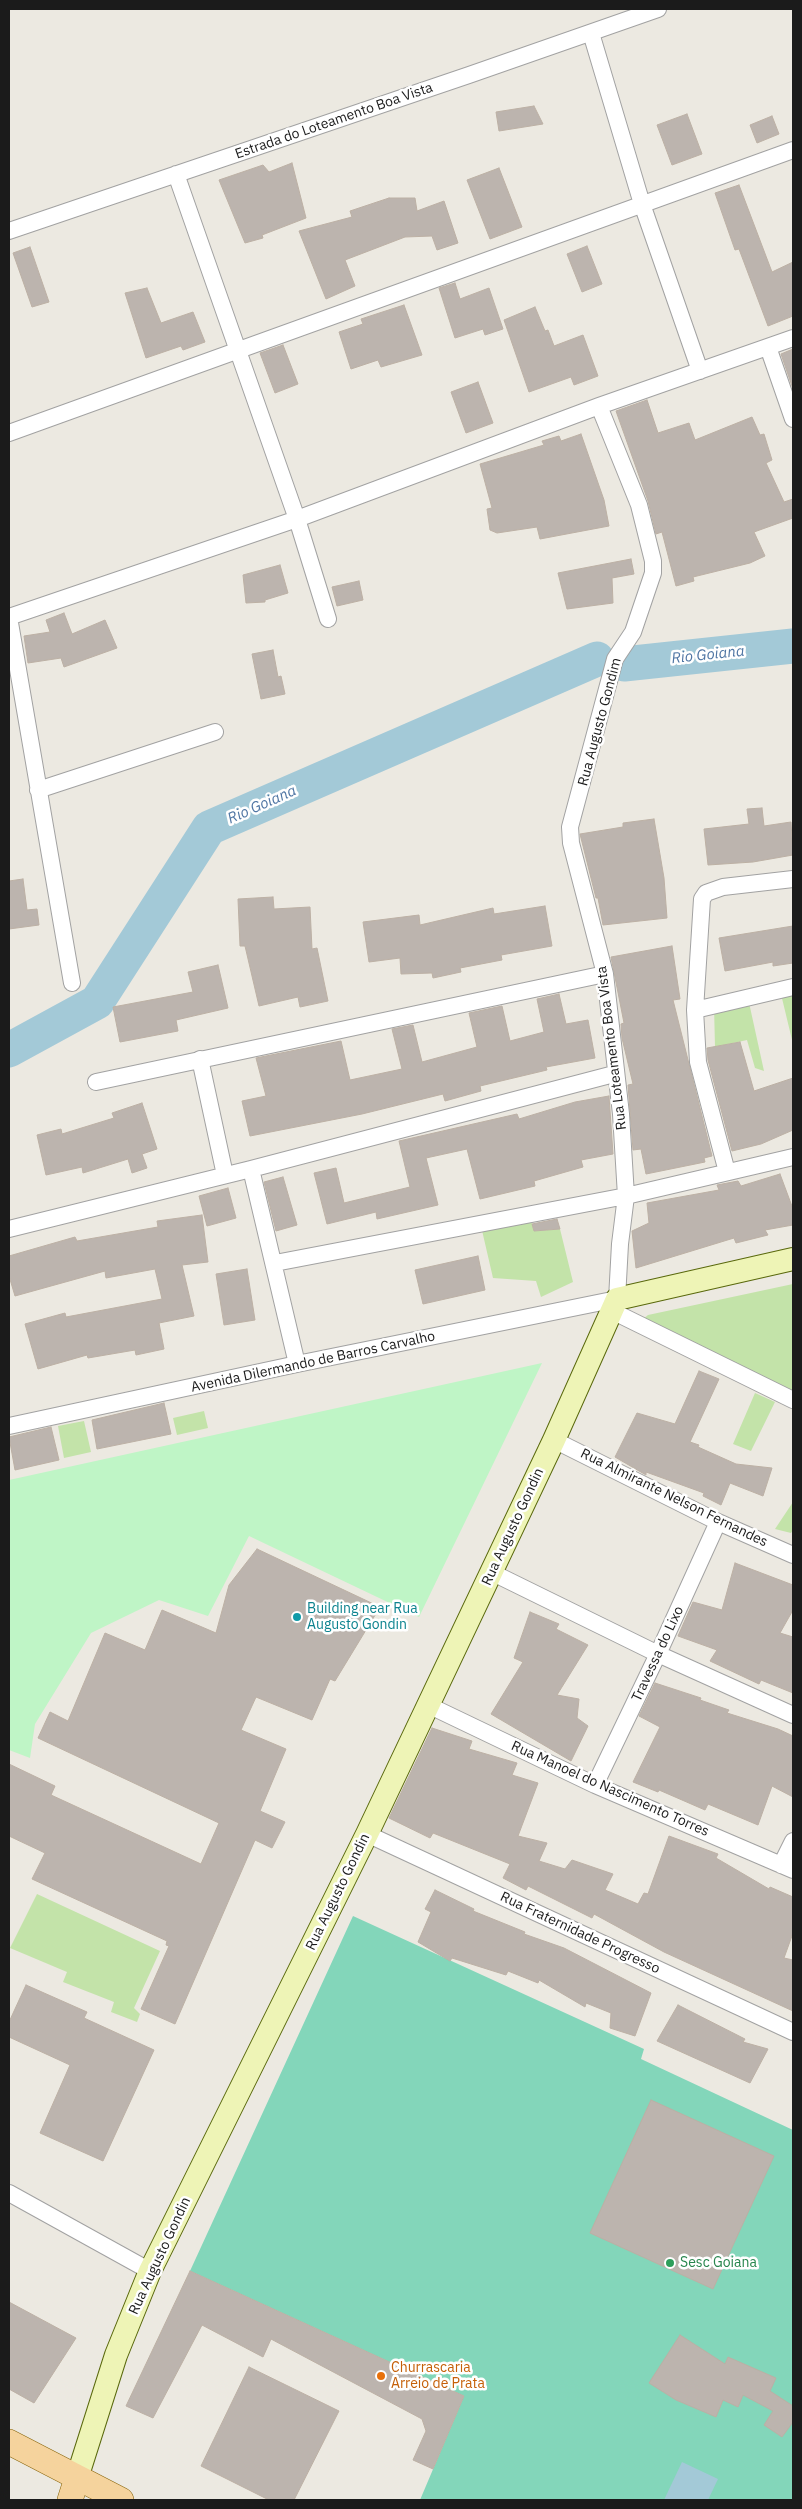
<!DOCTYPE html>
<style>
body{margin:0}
#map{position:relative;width:802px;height:2509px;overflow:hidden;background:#ece9e1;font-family:"IBM Plex Sans",sans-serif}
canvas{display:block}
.frame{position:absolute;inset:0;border:10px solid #1b1b1b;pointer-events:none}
</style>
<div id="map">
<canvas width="802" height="2509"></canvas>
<div class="frame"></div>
</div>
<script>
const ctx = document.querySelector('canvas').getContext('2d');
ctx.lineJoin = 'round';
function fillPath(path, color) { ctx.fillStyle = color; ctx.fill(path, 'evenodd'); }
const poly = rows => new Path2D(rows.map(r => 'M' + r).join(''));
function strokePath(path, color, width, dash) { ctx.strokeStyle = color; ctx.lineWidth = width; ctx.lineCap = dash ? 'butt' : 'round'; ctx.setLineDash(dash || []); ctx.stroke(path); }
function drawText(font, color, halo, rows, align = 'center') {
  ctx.font = font + ' "IBM Plex Sans",sans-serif'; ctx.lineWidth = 5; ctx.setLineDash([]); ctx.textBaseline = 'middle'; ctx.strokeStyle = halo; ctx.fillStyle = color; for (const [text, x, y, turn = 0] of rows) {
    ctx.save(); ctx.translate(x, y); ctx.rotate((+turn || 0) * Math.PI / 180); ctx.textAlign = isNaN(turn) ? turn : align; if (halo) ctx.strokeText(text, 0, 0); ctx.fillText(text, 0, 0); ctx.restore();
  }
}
fillPath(poly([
 [793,987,793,1044,780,990],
 [748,998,764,1071,755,1068,747,1040,715,1047,714,1006],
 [530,1216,534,1231,560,1229,573,1282,541,1297,536,1281,493,1278,481,1226],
 [793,1284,793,1394,642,1320,648,1315],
 [755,1393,775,1402,751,1451,733,1444],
 [204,1411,208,1428,177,1435,173,1418],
 [84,1421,91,1452,64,1458,58,1426],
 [793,1502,793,1530,791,1533,775,1529],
 [37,1894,160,1951,134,2008,140,2014,137,2022,111,2012,114,2002,63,1982,67,1972,10,1948]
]), '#c3e3a9');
fillPath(poly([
 [542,1363,419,1617,249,1536,208,1616,159,1600,91,1633,35,1724,30,1758,9,1750,9,1480]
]), '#bff5c6');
fillPath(poly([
 [353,1916,644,2049,641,2059,793,2130,793,2500,420,2500,464,2396,190,2271]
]), '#83d6ba');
fillPath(poly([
 [682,2462,718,2479,708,2500,664,2500]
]), '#a3c9d7');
strokePath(poly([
 [624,664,793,646],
 [9,1050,97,1002,209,828,597,659]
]), '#a3c9d7', 35);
const building = poly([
 [534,106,543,124,499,131,496,112,534,106],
 [687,114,702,154,672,165,657,125,687,114],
 [772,116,779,134,757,143,750,125,772,116],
 [292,163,306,218,262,235,263,238,245,243,219,180,263,165,269,172,292,163],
 [499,168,522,227,490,239,467,180,499,168],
 [739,185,772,272,793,262,793,316,768,326,739,249,735,250,715,193,739,185],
 [389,198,415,198,417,211,444,201,458,243,437,250,432,236,405,237,345,260,355,286,326,299,299,231,352,217,350,211,389,198],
 [587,246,602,284,582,292,567,254,587,246],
 [30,247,49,302,32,307,13,253,30,247],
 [455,283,460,299,489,288,503,329,485,335,483,329,455,338,439,288,455,283],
 [147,288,161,323,193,312,205,342,183,350,181,346,146,358,125,293,147,288],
 [404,305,422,355,381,367,378,360,351,369,339,332,363,324,361,319,404,305],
 [535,307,545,331,548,330,554,346,583,335,598,376,574,385,571,377,529,392,504,320,535,307],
 [283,345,298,384,275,393,260,353,283,345],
 [793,349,793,389,781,354,793,349],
 [478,382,493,423,466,433,451,392,478,382],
 [647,400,658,433,689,423,695,440,752,417,760,435,764,434,772,460,766,463,784,502,793,499,793,518,754,532,765,556,750,563,693,577,694,581,676,586,662,532,656,534,648,501,616,411,647,400],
 [581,434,604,500,609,526,540,539,537,527,497,533,490,530,487,509,492,508,480,464,544,445,542,441,559,436,561,441,581,434],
 [631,559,634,574,612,578,613,603,567,609,558,573,631,559],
 [280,565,288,593,265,600,265,602,246,603,243,575,280,565],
 [359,581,363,600,337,606,332,587,359,581],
 [64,613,72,634,105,620,117,648,64,667,61,658,28,663,24,636,50,632,46,620,64,613],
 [273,650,278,677,281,676,285,694,261,699,252,654,273,650],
 [762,808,764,826,791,822,793,855,753,862,708,865,704,829,749,824,747,809,762,808],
 [654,819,664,878,667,918,603,925,598,898,596,898,580,834,623,827,623,823,654,819],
 [23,879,27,910,37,909,39,925,9,929,9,881,23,879],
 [273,897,274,909,310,907,312,949,317,948,328,1001,300,1007,298,997,259,1006,245,946,240,946,238,899,273,897],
 [545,906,552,946,501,955,502,960,460,968,461,972,433,978,432,973,401,974,400,958,369,962,363,922,419,915,420,925,493,908,494,914,545,906],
 [793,926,793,963,773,966,773,962,725,971,719,938,793,926],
 [672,946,680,999,673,1000,712,1156,704,1158,705,1162,646,1174,641,1149,633,1150,628,1085,633,1084,622,1038,621,1024,624,1023,611,957,672,946],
 [218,965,228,1008,176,1020,178,1031,120,1042,113,1007,193,992,188,972,218,965],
 [559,994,566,1024,588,1020,595,1058,546,1067,547,1070,480,1086,481,1091,445,1101,443,1094,362,1114,250,1136,242,1101,266,1096,256,1058,341,1041,350,1080,402,1069,392,1029,413,1025,422,1062,477,1047,469,1013,502,1006,510,1041,544,1032,537,999,559,994],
 [740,1042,754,1091,793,1078,793,1130,761,1144,732,1151,708,1060,707,1048,740,1042],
 [609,1096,613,1154,581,1160,583,1167,534,1181,535,1186,480,1199,467,1149,426,1158,438,1205,377,1219,376,1212,327,1224,314,1173,336,1168,344,1203,410,1187,399,1141,517,1114,519,1119,575,1102,609,1096],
 [142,1103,157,1149,142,1154,147,1168,132,1173,128,1159,83,1173,82,1167,46,1175,37,1135,61,1129,62,1134,114,1118,112,1113,142,1103],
 [780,1174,793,1209,793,1225,765,1230,768,1235,736,1243,734,1238,636,1268,632,1231,649,1223,647,1203,719,1190,717,1185,738,1181,741,1186,780,1174],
 [283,1177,297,1225,276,1231,264,1182,283,1177],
 [228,1188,236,1218,207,1226,199,1196,228,1188],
 [202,1215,208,1262,182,1265,194,1316,159,1323,164,1349,136,1355,135,1350,88,1358,87,1355,38,1369,25,1324,65,1313,66,1317,162,1299,155,1269,106,1278,105,1271,15,1296,9,1276,9,1256,75,1237,77,1241,158,1227,157,1221,202,1215],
 [557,1219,560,1229,534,1231,532,1224,557,1219],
 [478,1256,485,1290,423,1304,415,1270,478,1256],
 [247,1269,255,1320,224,1325,216,1274,247,1269],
 [699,1371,719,1379,690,1442,699,1445,698,1447,736,1464,772,1468,763,1496,730,1483,721,1505,703,1496,704,1493,646,1472,646,1475,615,1457,637,1413,675,1424,699,1371],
 [164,1403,171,1434,97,1449,92,1420,164,1403],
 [51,1427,59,1460,15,1470,9,1437,51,1427],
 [257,1549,380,1607,335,1681,330,1679,312,1720,256,1697,241,1730,286,1749,260,1811,285,1822,272,1848,255,1840,175,2024,141,2009,169,1946,166,1945,167,1941,32,1879,45,1853,9,1836,9,1764,55,1786,51,1795,201,1864,219,1823,38,1738,50,1712,68,1721,105,1633,145,1650,162,1610,216,1633,229,1585,257,1549],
 [735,1563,793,1585,793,1610,780,1633,793,1637,793,1693,761,1680,759,1684,710,1661,717,1650,678,1636,693,1602,722,1610,735,1563],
 [530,1612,559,1624,556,1629,588,1645,557,1695,579,1699,577,1718,588,1726,571,1761,491,1714,523,1662,514,1658,530,1612],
 [655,1683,701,1698,700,1700,729,1710,727,1713,778,1729,793,1736,793,1797,772,1786,758,1825,708,1804,705,1810,659,1790,658,1792,633,1782,660,1727,639,1716,655,1683],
 [432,1728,472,1741,469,1749,517,1763,512,1775,538,1783,518,1836,547,1843,539,1861,565,1869,572,1860,613,1874,605,1890,638,1904,644,1893,648,1894,669,1836,718,1854,716,1858,769,1889,770,1887,793,1897,793,1933,784,1958,793,1960,793,2011,664,1952,594,1914,592,1918,528,1886,526,1890,503,1878,510,1864,433,1833,430,1838,389,1818,432,1728],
 [435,1890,474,1909,473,1911,525,1932,524,1934,564,1948,651,1993,635,2036,610,2028,611,2013,586,2003,585,2007,539,1980,538,1983,508,1971,506,1975,452,1958,450,1961,418,1942,431,1912,425,1909,435,1890],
 [26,1985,87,2012,84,2018,154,2050,103,2161,40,2133,70,2065,9,2037,9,2022,26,1985],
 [678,2005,745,2039,743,2042,768,2049,750,2083,657,2041,678,2005],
 [651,2100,774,2156,713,2289,590,2233,651,2100],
 [190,2271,464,2396,433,2469,413,2460,426,2431,422,2419,271,2339,263,2357,202,2325,153,2418,126,2406,190,2271],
 [9,2302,76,2338,34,2403,9,2389,9,2302],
 [680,2335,725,2364,728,2357,776,2378,770,2391,793,2406,793,2422,782,2437,764,2425,773,2411,743,2395,738,2407,723,2400,716,2417,676,2400,649,2383,680,2335],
 [249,2367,339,2411,294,2500,269,2500,201,2466,249,2367]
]);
fillPath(building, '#bcb4ae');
strokePath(building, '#bcb0a4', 1);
const street = poly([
 [591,33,642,204,700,371],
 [176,174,297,519,328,619],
 [9,231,469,75,658,9],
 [768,347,793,419],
 [9,433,793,150],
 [9,617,297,519,599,406,793,338],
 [9,617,72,983],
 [38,790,215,732],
 [695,1010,793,987],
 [200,1059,225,1175],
 [96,1082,605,974],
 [251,1169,297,1364],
 [727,1172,698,1062,695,1010,702,899,706,893,723,887,793,879],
 [9,1229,251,1169,614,1074],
 [275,1263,626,1196,793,1157],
 [612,1311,793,1400],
 [9,1426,297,1364,617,1299,620,1244,626,1196,621,1114,605,974,571,843,570,827,615,659,633,632,653,573,653,561,639,505,599,406],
 [554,1440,718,1522,793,1555],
 [491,1572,658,1654,793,1715],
 [428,1705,595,1785,793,1870],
 [595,1785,658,1654,718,1522],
 [367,1834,793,2032],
 [781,1865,793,1841],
 [9,2193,150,2271]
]);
const secondary = poly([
 [77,2478,116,2355,150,2271,367,1834,554,1440,617,1299,793,1259]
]);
const primary = poly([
 [9,2442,121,2500],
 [70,2500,77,2478]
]);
strokePath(street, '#a2a2a2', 18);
strokePath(secondary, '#59680c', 24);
strokePath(primary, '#87640a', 26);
strokePath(street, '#fff', 16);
strokePath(secondary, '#eef4b6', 22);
strokePath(primary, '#f5d39d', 25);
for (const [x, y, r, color] of [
 [297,1617,5,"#0f9aa8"],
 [670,2263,5,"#2e9e5b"],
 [381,2376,5,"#e8710a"]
]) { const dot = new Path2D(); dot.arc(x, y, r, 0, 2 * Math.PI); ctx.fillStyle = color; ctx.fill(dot); strokePath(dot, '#fff', 2); }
drawText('14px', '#1b1b1b', '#fff', [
 ["Estrada do Loteamento Boa Vista",334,121,-19],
 ["Rua Augusto Gondim",600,722,-75],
 ["Rua Loteamento Boa Vista",612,1048,-97],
 ["Avenida Dilermando de Barros Carvalho",313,1362,-12],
 ["Rua Almirante Nelson Fernandes",674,1498,26],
 ["Rua Augusto Gondin",513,1527,-65],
 ["Travessa do Lixo",658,1654,-65],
 ["Rua Manoel do Nascimento Torres",610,1789,24],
 ["Rua Augusto Gondin",338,1892,-64],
 ["Rua Fraternidade Progresso",580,1933,25],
 ["Rua Augusto Gondin",160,2256,-65]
]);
drawText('14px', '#0d838f', '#fff', [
 ["Building near Rua",307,1609],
 ["Augusto Gondin",307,1625]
], 'left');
drawText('14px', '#27864d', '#fff', [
 ["Sesc Goiana",680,2263]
], 'left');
drawText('14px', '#c56008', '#fff', [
 ["Churrascaria",391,2368],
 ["Arreio de Prata",391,2384]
], 'left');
drawText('italic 15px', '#4f75a3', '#fff', [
 ["Rio Goiana",708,655,-6],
 ["Rio Goiana",262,805,-24]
]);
</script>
